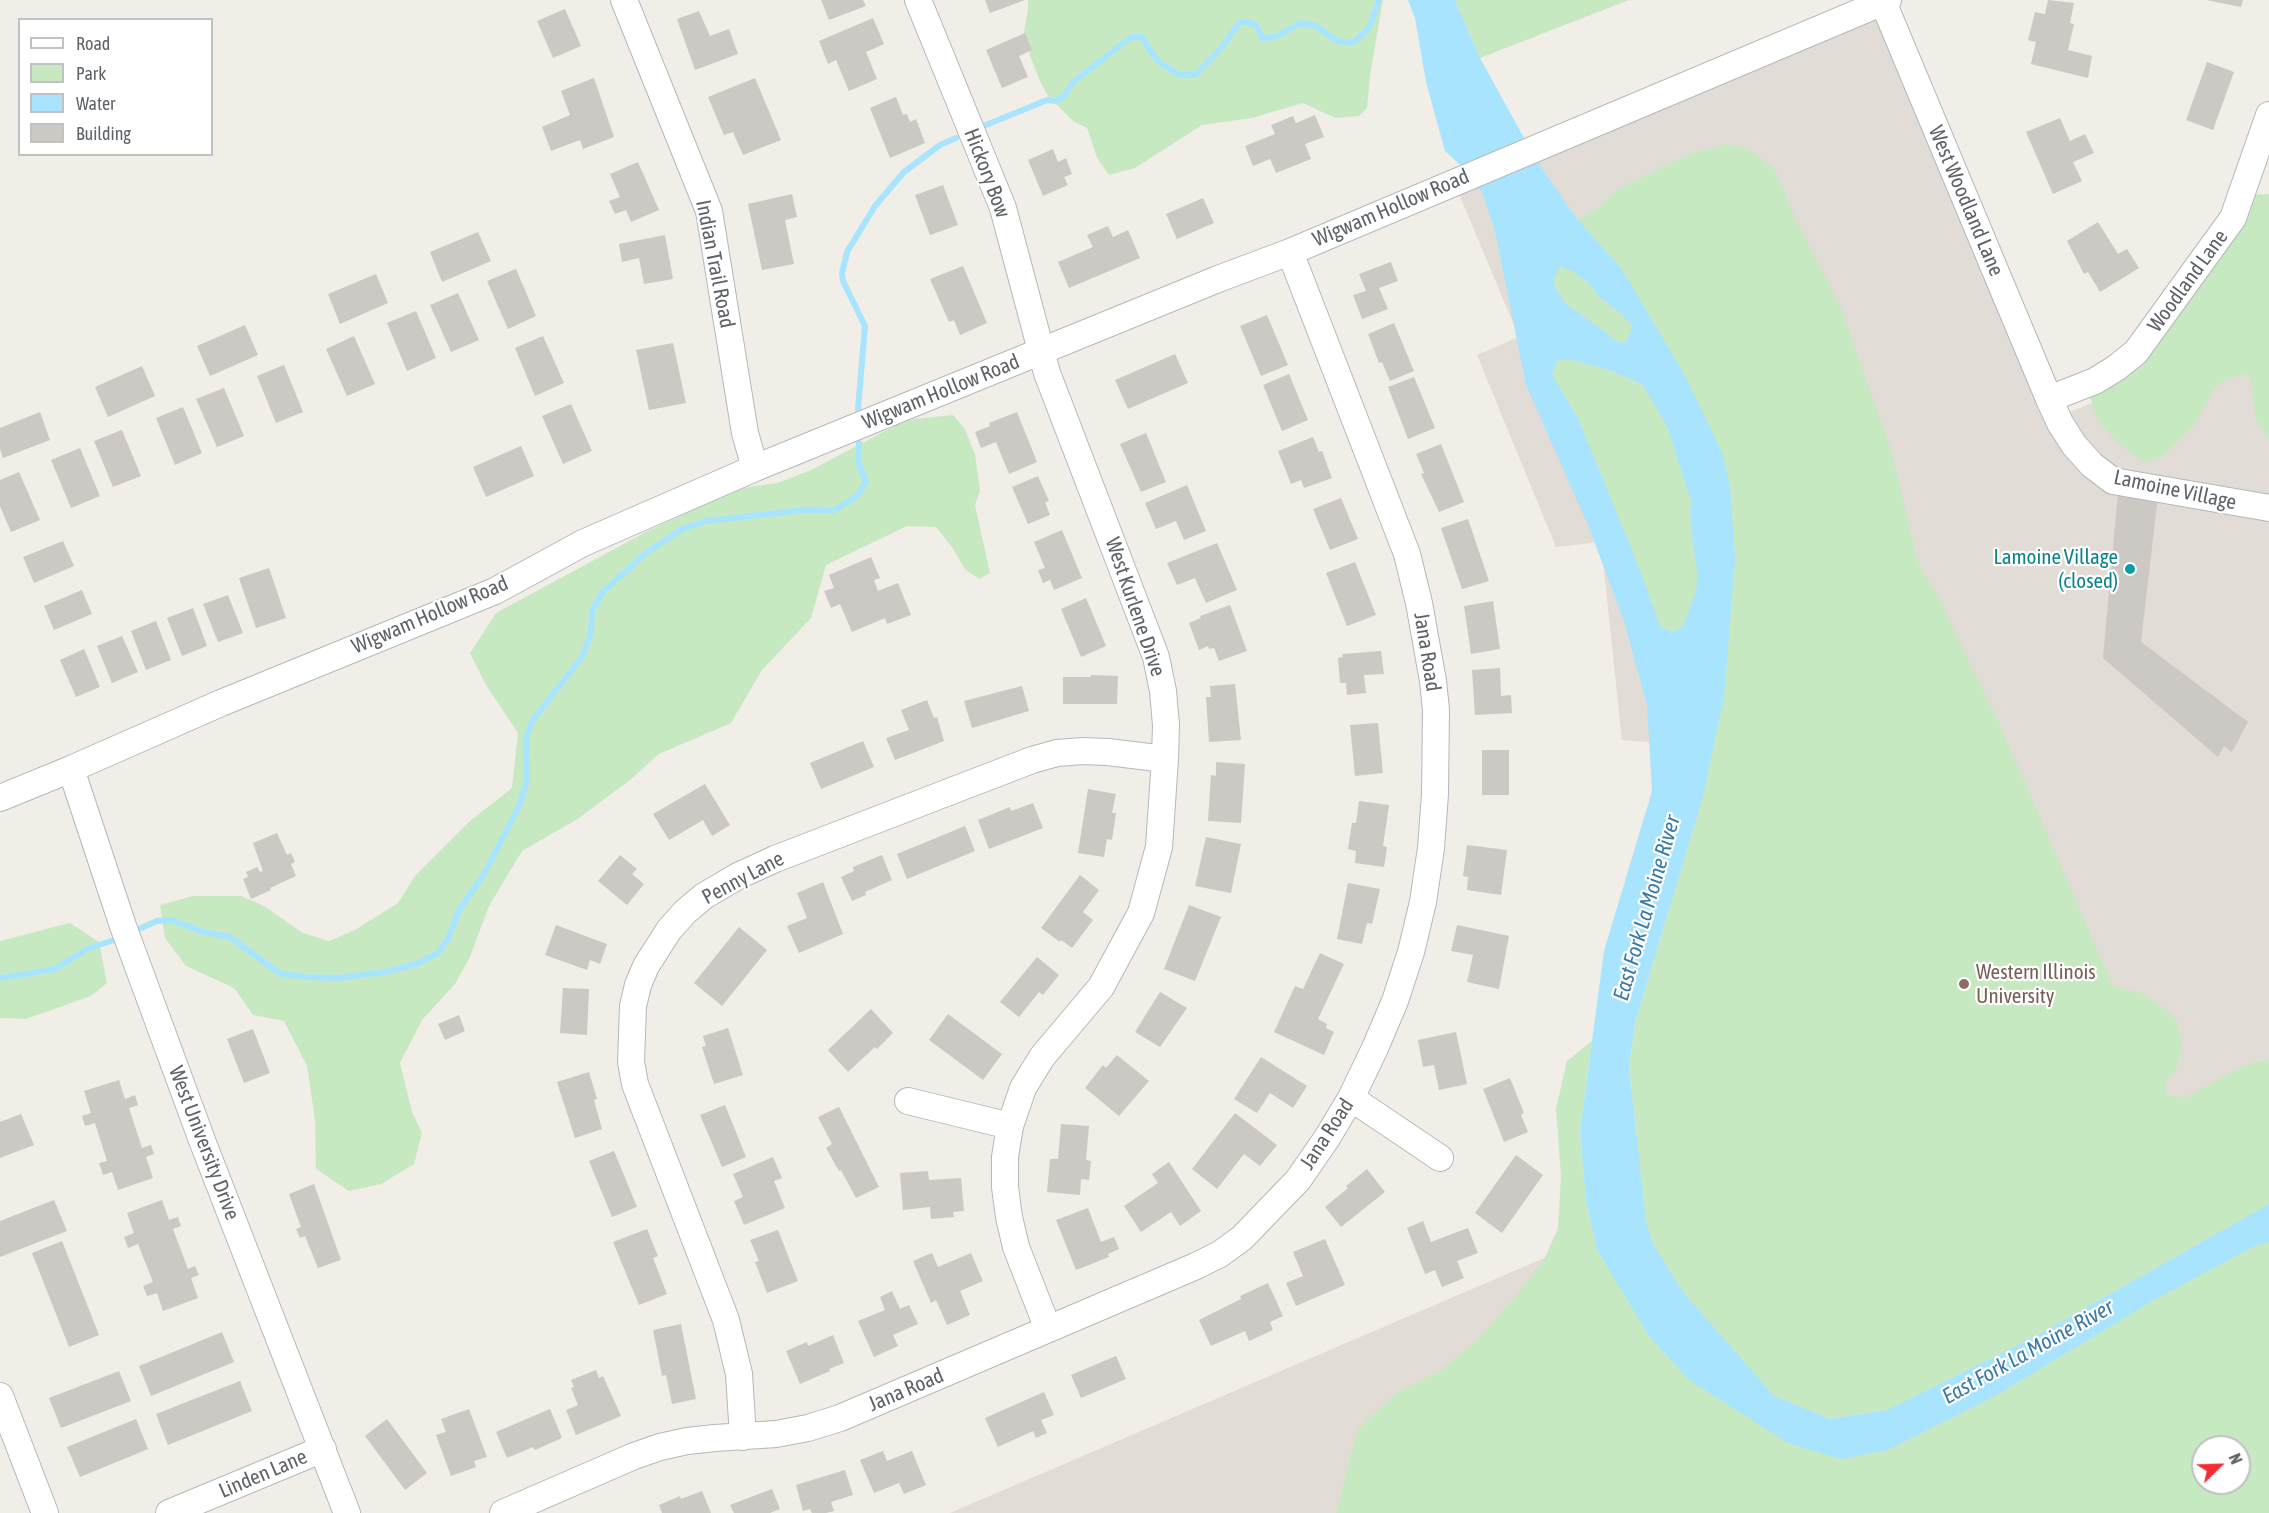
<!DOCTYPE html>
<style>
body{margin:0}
#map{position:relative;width:2269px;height:1513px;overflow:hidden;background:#f1ede7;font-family:"Asap Condensed",sans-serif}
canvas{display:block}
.legend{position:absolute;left:18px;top:18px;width:195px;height:138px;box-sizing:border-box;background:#fff;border:2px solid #bfc1c3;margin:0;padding:8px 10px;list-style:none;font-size:18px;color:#5e6368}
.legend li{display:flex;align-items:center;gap:12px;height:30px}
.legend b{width:30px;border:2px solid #bfc1c3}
.north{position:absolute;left:2191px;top:1435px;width:60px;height:60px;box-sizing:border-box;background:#fff;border:2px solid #bfc1c3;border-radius:50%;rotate:67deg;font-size:16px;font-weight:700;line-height:24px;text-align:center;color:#5e6368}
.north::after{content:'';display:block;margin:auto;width:21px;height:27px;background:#f32b34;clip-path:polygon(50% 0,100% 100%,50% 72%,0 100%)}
</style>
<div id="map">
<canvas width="2269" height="1513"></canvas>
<ul class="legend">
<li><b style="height:8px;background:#fff"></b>Road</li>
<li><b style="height:16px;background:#c7e9c2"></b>Park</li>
<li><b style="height:16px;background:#a9e4ff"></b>Water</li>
<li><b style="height:16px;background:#ccc8c3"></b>Building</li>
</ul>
<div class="north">N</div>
</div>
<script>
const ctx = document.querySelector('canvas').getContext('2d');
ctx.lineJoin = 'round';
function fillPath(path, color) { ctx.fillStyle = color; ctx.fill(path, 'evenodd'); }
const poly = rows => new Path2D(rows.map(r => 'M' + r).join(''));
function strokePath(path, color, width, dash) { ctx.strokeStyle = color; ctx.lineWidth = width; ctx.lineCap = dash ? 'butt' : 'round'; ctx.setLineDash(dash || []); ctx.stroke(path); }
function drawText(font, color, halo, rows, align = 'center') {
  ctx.font = font + ' "Asap Condensed",sans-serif'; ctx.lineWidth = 4.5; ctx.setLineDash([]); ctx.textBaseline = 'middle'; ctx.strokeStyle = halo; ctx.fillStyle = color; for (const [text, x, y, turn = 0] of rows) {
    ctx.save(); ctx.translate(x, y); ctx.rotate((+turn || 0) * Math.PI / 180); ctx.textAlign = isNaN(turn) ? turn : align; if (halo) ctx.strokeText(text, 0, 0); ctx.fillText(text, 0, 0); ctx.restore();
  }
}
fillPath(poly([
 [1883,2,2057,417,2137,385,2269,371,2269,1513,950,1513,1626,1223,1691,746,1622,740,1601,542,1556,547,1477,355,1519,337,1454,182],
 [2203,1447,2239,1447,2239,1483,2203,1483]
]), '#e1dcd5');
fillPath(poly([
 [1028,0,1383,0,1370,75,1367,108,1359,116,1335,118,1303,103,1252,118,1202,125,1135,168,1109,175,1097,158,1087,128,1073,121,1048,96,1039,79,1023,37,1028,10],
 [1455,0,1629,0,1480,58],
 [1727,144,1750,149,1775,170,1797,222,1842,310,1892,453,1918,563,1935,591,2000,725,2113,986,2144,994,2163,1007,2177,1020,2182,1046,2176,1071,2165,1082,2166,1092,2170,1096,2187,1097,2231,1072,2250,1064,2269,1060,2269,1204,2034,1337,1886,1410,1830,1419,1774,1396,1683,1292,1653,1244,1646,1222,1629,1067,1635,1023,1702,800,1730,486,1577,219,1599,208,1616,190,1689,154],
 [2269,194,2269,440,2256,420,2250,377,2243,374,2225,380,2214,389,2195,424,2160,458,2144,463,2117,442,2098,420,2086,385,2117,368,2243,195],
 [1559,266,1576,272,1577,276,1586,280,1600,297,1622,315,1632,326,1627,341,1621,343,1612,339,1607,333,1565,303,1553,283],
 [1569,359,1612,371,1643,385,1667,425,1692,504,1690,510,1692,538,1698,575,1696,591,1683,628,1674,632,1660,626,1640,570,1578,418,1551,375,1557,361],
 [953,415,965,429,975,455,980,491,975,505,990,573,979,579,965,569,952,547,936,527,907,526,826,565,811,618,762,670,731,723,659,754,630,780,576,820,522,851,489,906,470,957,455,984,422,1020,400,1063,412,1112,422,1133,414,1164,381,1184,349,1191,316,1169,315,1120,307,1066,284,1021,253,1015,234,988,186,966,165,938,160,905,193,896,241,896,264,906,303,933,329,941,355,930,398,903,415,876,470,821,512,788,518,733,486,685,470,653,496,613,646,532,735,489,777,483,809,471,906,420],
 [70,923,99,942,107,983,91,996,26,1019,0,1018,0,941],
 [1592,1041,1580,1131,1586,1200,1788,1443,1841,1459,1888,1450,1997,1395,2154,1300,2255,1246,2269,1242,2269,1513,1336,1513,1357,1431,1397,1392,1440,1371,1475,1342,1515,1297,1544,1260,1558,1228,1561,1176,1556,1109,1567,1061],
 [2203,1447,2239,1447,2239,1483,2203,1483]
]), '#c7e9c2');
fillPath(poly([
 [1408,0,1455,0,1480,58,1535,158,1577,219,1621,268,1683,372,1722,452,1730,486,1735,558,1724,698,1702,800,1635,1023,1629,1067,1646,1222,1653,1244,1683,1292,1774,1396,1830,1419,1887,1410,2034,1337,2269,1204,2269,1242,2255,1246,2154,1300,1997,1395,1888,1450,1841,1459,1788,1443,1689,1380,1649,1336,1597,1250,1586,1200,1580,1131,1604,951,1652,791,1647,705,1624,621,1590,530,1526,385,1495,231,1483,195,1472,176,1445,151,1426,82,1415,18],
 [1559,266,1576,272,1577,276,1586,280,1600,297,1622,315,1632,326,1627,341,1621,343,1612,339,1607,333,1565,303,1553,283],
 [1569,359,1612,371,1643,385,1667,426,1692,504,1690,510,1692,538,1698,575,1696,591,1683,627,1673,632,1660,626,1640,570,1578,418,1552,375,1557,361]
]), '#a9e4ff');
strokePath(poly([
 [986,125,1047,100,1057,101,1065,95,1073,82,1131,37,1143,37,1146,45,1159,62,1179,75,1195,75,1223,46,1239,23,1250,22,1256,25,1262,38,1276,37,1300,23,1316,26,1337,41,1353,43,1369,28,1379,0],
 [858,409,865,326,843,281,842,273,847,252,875,206,904,172,940,145,956,138],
 [141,928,157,921,172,920,203,932,230,937,279,973,305,977,339,978,390,971,419,963,438,953,448,939,459,910,484,874,520,804,527,781,526,738,532,721,582,657,591,633,592,611,603,592,646,553,682,529,706,521,804,510,833,511,857,496,866,482,859,464,859,443],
 [0,978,55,969,87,949,117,939]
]), '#a9e4ff', 6);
fillPath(poly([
 [821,0,863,0,866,6,829,20],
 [985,0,1025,0,990,13],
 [2048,0,2074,3,2070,23,2074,24,2068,50,2092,56,2088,78,2031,64,2036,42,2028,40,2035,12,2045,14],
 [2206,0,2243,0,2241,7],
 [565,9,581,46,553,58,537,21],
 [699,11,710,36,729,29,738,54,695,70,677,19],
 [873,18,884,44,866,52,877,79,849,91,836,60,828,64,819,41],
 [1025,33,1032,50,1019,56,1028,77,1002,88,986,50],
 [2207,62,2234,72,2213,130,2186,120],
 [594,78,614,137,583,149,580,140,551,151,542,127,570,115,561,91],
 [755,78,781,140,743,155,733,132,724,135,708,97],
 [896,97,903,115,907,114,910,122,916,119,925,143,890,158,870,108],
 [1315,115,1324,137,1305,144,1311,159,1276,173,1270,159,1253,166,1245,146,1275,134,1271,125,1293,116,1296,123],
 [2060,118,2070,141,2085,134,2094,153,2073,162,2082,181,2053,194,2026,132],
 [1053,149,1058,162,1066,158,1072,174,1064,177,1068,185,1043,196,1028,160],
 [638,162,659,210,631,222,626,210,615,214,609,201,620,197,610,174],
 [943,185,958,225,930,235,915,195],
 [792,194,797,217,785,220,794,264,762,270,748,204],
 [1203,198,1214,223,1177,239,1166,214],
 [2098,222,2118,254,2127,249,2139,268,2100,292,2088,272,2084,274,2067,241],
 [1108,226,1113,237,1128,230,1140,258,1069,288,1058,262,1093,247,1087,235],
 [478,232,491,261,442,282,430,252],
 [665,235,673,279,644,284,639,258,622,262,619,244],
 [1391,262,1398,281,1379,288,1388,309,1362,319,1353,295,1366,291,1359,274],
 [963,266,987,323,960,335,954,320,949,322,930,279],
 [516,269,536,316,508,329,487,281],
 [376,274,388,303,340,324,328,294],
 [458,293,479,340,451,352,430,305],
 [416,311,436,358,407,371,387,323],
 [1267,315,1288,365,1261,376,1240,326],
 [1394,323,1414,371,1390,381,1382,362,1379,363,1368,334],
 [245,325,258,355,210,376,197,346],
 [354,336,375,384,347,396,326,349],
 [543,336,564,383,535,396,515,348],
 [673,343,686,403,649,410,636,350],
 [1175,354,1188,383,1128,409,1115,380],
 [284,365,303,412,276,423,257,376],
 [142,366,155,396,108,417,95,387],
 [1289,374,1308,420,1282,431,1263,385],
 [1414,377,1435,428,1408,439,1388,387],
 [224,388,244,436,217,447,196,399],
 [571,404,592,451,563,464,542,416],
 [183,407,202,453,175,465,156,418],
 [40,412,50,440,3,458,0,449,0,428],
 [1017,412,1037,462,1009,474,996,442,981,448,975,432,990,426,989,423],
 [122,430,141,476,113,487,94,441],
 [1146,433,1166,482,1141,492,1120,444],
 [1313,437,1319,452,1322,451,1332,478,1304,488,1301,480,1291,484,1278,451],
 [1441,444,1464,502,1439,512,1421,474,1424,473,1416,454],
 [521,446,534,476,486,497,473,467],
 [80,448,100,496,71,508,51,460],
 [19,472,40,520,11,532,0,506,0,480],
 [1038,476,1049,501,1045,502,1050,515,1028,524,1012,487],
 [2119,481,2158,496,2141,642,2248,722,2232,752,2224,746,2218,757,2103,658],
 [1187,485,1206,531,1184,540,1176,521,1156,529,1145,503],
 [1341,498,1358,539,1330,550,1313,509],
 [1468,519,1489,581,1462,589,1441,528],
 [1062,530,1082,578,1054,590,1050,580,1043,583,1038,570,1045,568,1034,542],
 [63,541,74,566,34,583,23,557],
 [1217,543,1237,590,1206,603,1195,578,1177,585,1167,563],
 [871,557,880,578,874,580,878,591,898,583,911,615,887,624,885,618,852,632,840,604,831,608,824,591,834,588,829,575],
 [1355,562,1376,615,1347,626,1326,573],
 [269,568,286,618,256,628,239,578],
 [82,590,92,614,54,630,44,606],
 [228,595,243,633,218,642,203,604],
 [1086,598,1106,646,1081,657,1061,609],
 [1493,601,1500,649,1471,654,1464,606],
 [1230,605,1247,651,1219,661,1214,648,1209,649,1208,646,1199,650,1189,623,1201,618,1200,616],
 [193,608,207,646,182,656,167,618],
 [156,621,171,660,146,670,131,631],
 [122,636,138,672,112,683,97,646],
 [84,649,100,687,76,697,60,660],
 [1381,651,1384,674,1364,675,1366,693,1347,695,1346,683,1340,683,1338,658,1343,657,1342,654],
 [1500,668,1501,696,1511,695,1512,713,1475,715,1472,670],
 [1091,675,1118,676,1117,704,1063,704,1063,677,1091,677],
 [1235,684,1241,740,1209,742,1206,697,1211,697,1210,686],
 [1022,686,1029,711,972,728,964,701],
 [927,700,934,718,937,717,944,741,895,760,886,738,909,730,901,710],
 [1378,723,1383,773,1355,776,1350,725],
 [863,741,874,767,821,789,810,763],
 [1482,750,1509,750,1509,795,1482,795],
 [1216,762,1245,764,1241,823,1208,821,1211,775,1216,776],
 [705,784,730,825,712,836,703,820,669,840,653,814],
 [1088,789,1116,794,1112,813,1116,813,1112,840,1107,839,1104,857,1078,853],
 [1359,801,1389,805,1383,846,1387,847,1384,867,1355,863,1356,851,1348,849,1352,823,1356,823],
 [1033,803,1043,828,989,849,978,820,1010,807,1011,811],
 [965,826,975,851,907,879,897,854],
 [277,833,287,855,291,853,295,862,291,864,296,876,270,888,271,890,251,899,243,879,248,877,246,872,257,867,260,872,263,871,253,843],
 [1206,837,1241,844,1231,893,1195,886],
 [1467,845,1507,850,1501,895,1467,890,1468,877,1463,876],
 [620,855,637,869,632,874,644,884,627,905,598,881],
 [882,855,892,880,865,892,866,895,852,901,841,877,854,871,853,867],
 [1080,875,1099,890,1083,912,1093,920,1072,948,1061,940,1060,942,1041,928],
 [823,882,843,934,799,953,787,926,807,918,797,893],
 [1348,883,1380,889,1372,924,1367,923,1362,944,1337,939],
 [1189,905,1221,917,1195,981,1164,969],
 [556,925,607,944,600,964,590,960,587,970,545,955],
 [1457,925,1509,936,1499,989,1467,982,1473,955,1451,951],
 [739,927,767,950,722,1006,694,983],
 [1320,953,1344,964,1318,1019,1327,1024,1326,1028,1334,1032,1324,1055,1274,1032,1295,986,1303,989],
 [1037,957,1059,975,1043,995,1039,992,1019,1017,1000,1002],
 [563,988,589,989,587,1035,560,1033],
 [1160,992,1187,1008,1160,1047,1135,1032],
 [871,1009,893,1033,877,1049,875,1047,848,1072,828,1050],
 [948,1014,1002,1054,983,1080,929,1040],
 [459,1015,465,1031,445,1040,438,1024],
 [728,1028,743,1075,714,1084,702,1047,706,1046,703,1036],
 [253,1029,270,1073,244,1083,227,1039],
 [1456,1032,1467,1084,1439,1090,1434,1065,1423,1067,1418,1040],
 [1117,1055,1149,1081,1119,1116,1085,1088,1103,1065,1106,1068],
 [1261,1057,1307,1086,1293,1108,1270,1093,1257,1113,1234,1099],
 [589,1072,597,1099,594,1100,602,1129,575,1138,557,1082],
 [1510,1078,1524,1113,1521,1115,1528,1132,1504,1142,1483,1089],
 [119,1080,125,1099,135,1095,138,1105,129,1108,142,1148,151,1145,154,1154,146,1157,153,1178,118,1190,112,1172,103,1175,99,1163,107,1161,95,1123,85,1126,82,1116,91,1113,84,1091],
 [725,1105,746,1157,722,1167,700,1115],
 [839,1107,879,1187,856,1198,841,1170,839,1171,826,1148,832,1144,818,1117],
 [1235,1113,1277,1145,1260,1166,1244,1154,1217,1189,1192,1169],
 [21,1114,34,1145,0,1158,0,1122],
 [1061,1124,1089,1126,1086,1160,1091,1161,1089,1180,1081,1179,1080,1195,1047,1192,1050,1159,1058,1159],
 [614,1151,637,1207,612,1217,589,1161],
 [1516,1155,1543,1175,1502,1233,1475,1213],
 [773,1157,782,1178,774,1181,785,1208,744,1225,734,1201,743,1197,733,1174],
 [1169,1162,1201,1211,1180,1226,1171,1212,1141,1232,1124,1206,1158,1183,1152,1174],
 [1367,1169,1385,1192,1341,1227,1325,1207,1348,1188,1346,1186],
 [928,1171,929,1180,961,1178,964,1211,953,1212,954,1217,931,1219,930,1207,903,1210,900,1173],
 [314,1184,341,1260,318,1268,305,1236,300,1238,296,1229,301,1227,289,1194],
 [54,1200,67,1231,0,1257,0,1221],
 [162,1200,169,1220,178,1217,181,1226,173,1229,188,1269,195,1266,199,1275,191,1278,198,1298,163,1311,157,1293,147,1296,143,1286,153,1282,138,1244,128,1248,124,1237,134,1233,127,1213],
 [1088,1208,1101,1242,1114,1237,1119,1249,1108,1254,1109,1257,1076,1270,1056,1220],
 [1423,1221,1431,1242,1468,1228,1478,1253,1457,1261,1464,1278,1442,1287,1435,1270,1425,1274,1407,1228],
 [647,1229,658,1256,653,1258,667,1294,639,1305,613,1242],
 [778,1230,798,1281,767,1293,755,1262,759,1261,750,1240],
 [1325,1239,1345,1285,1296,1306,1286,1283,1303,1276,1293,1252],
 [62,1241,99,1335,69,1347,32,1253],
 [932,1253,938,1267,971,1253,983,1281,960,1291,970,1315,947,1325,936,1300,931,1303,913,1261],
 [1268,1283,1283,1316,1270,1322,1273,1330,1249,1341,1245,1331,1211,1346,1199,1320,1241,1299,1240,1296],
 [892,1291,900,1309,909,1305,918,1324,893,1335,898,1346,874,1357,858,1321,885,1310,880,1297],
 [681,1324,696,1399,672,1404,666,1375,662,1376,653,1330],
 [222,1332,234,1362,151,1396,139,1366],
 [833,1335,844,1363,829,1369,830,1371,800,1384,786,1351,807,1342,808,1346],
 [1116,1356,1126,1379,1081,1398,1071,1375],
 [596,1370,599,1378,603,1376,621,1416,576,1435,566,1410,578,1405,571,1388,574,1387,571,1380],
 [119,1371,131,1401,61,1428,49,1398],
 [240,1381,252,1411,168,1445,156,1414],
 [1044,1392,1054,1415,1041,1420,1047,1433,1036,1438,1033,1431,998,1447,985,1418],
 [469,1409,487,1457,474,1461,476,1467,451,1476,436,1435,446,1432,441,1419],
 [550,1409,562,1438,535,1450,533,1447,507,1458,496,1432],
 [136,1419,148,1449,80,1477,67,1447],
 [387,1419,427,1473,405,1490,365,1436],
 [883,1451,887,1461,912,1451,926,1485,904,1494,899,1483,874,1493,860,1460],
 [845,1470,853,1495,831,1502,834,1511,826,1513,812,1513,810,1509,803,1511,796,1485],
 [772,1489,780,1509,770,1513,734,1513,730,1505],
 [702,1491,711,1513,662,1513,659,1505,680,1496,681,1499]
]), '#ccc8c3');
const minor = poly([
 [624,0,709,211,745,433,755,468],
 [918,0,1003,208,1047,373,1156,657,1163,691,1166,725,1165,759,1159,847,1141,913,1101,987,1042,1057,1023,1088,1010,1126,1005,1157,1005,1187,1009,1217,1016,1247,1048,1329],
 [1883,2,2049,399,2060,423,2074,445,2092,465,2113,481,2269,508],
 [2049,399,2095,381,2116,368,2136,352,2233,218,2269,115],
 [71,769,123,926,203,1143,347,1513],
 [0,798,71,769,221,703,495,591,583,543,755,468,1218,279,1290,252,1888,0],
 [1351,1098,1440,1158],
 [908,1101,1010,1126],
 [0,1396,45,1513],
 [743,1437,739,1374,726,1320,635,1084,631,1062,633,1006,638,985,646,966,669,930,685,912,704,896,738,876,775,859,1032,760,1057,753,1083,751,1108,752,1165,759],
 [169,1513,323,1449],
 [503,1513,634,1456,660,1447,687,1441,715,1438,776,1434,808,1428,840,1418,1196,1266,1220,1254,1242,1238,1298,1180,1327,1138,1351,1098,1375,1048,1395,1001,1411,952,1423,902,1431,848,1435,794,1436,710,1433,681,1419,603,1407,554,1290,252]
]);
strokePath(minor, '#b4b8bc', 28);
strokePath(minor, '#fff', 26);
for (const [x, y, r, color] of [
 [2130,569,6,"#0f9aa8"],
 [1964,984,6,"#8d6e63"]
]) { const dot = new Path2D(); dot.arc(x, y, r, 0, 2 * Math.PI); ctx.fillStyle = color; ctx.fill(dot); strokePath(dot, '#fff', 2); }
drawText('21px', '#5e6368', '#fff', [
 ["Hickory Bow",987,173,69],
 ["West Woodland Lane",1966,201,67],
 ["Wigwam Hollow Road",1391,208,-23],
 ["Indian Trail Road",715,264,79],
 ["Woodland Lane",2188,281,-54],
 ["Wigwam Hollow Road",941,392,-22],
 ["Lamoine Village",2175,490,12],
 ["West Kurlene Drive",1135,607,71],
 ["Wigwam Hollow Road",430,615,-23],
 ["Jana Road",1427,652,81],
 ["Penny Lane",743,878,-28],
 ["Jana Road",1327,1134,-57],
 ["West University Drive",204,1143,69],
 ["Jana Road",906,1390,-23],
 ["Linden Lane",263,1474,-23]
]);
drawText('21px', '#0d838f', '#fff', [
 ["Lamoine Village",2118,557],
 ["(closed)",2118,581]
], 'right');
drawText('21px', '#785e54', '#fff', [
 ["Western Illinois",1976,972],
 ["University",1976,996]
], 'left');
drawText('italic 22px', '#397ba6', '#fff', [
 ["East Fork La Moine River",1647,908,-74],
 ["East Fork La Moine River",2028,1352,-29]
]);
</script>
